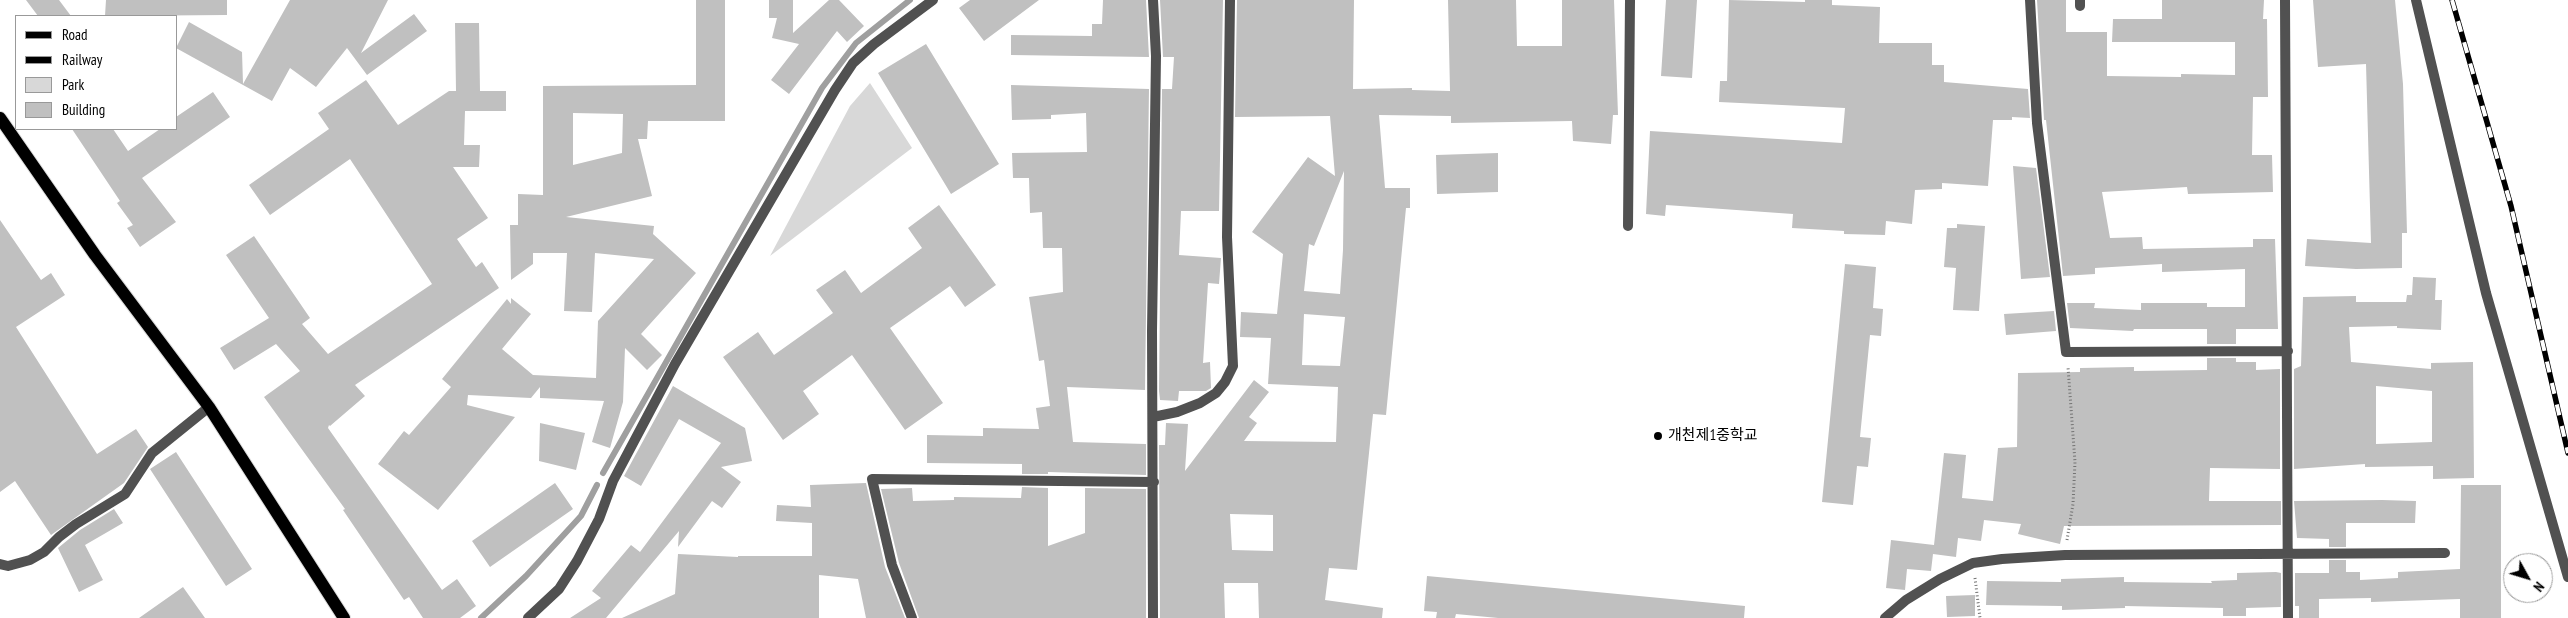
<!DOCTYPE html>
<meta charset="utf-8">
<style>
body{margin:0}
#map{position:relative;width:2568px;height:618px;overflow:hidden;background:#fff;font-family:"PT Sans Narrow",sans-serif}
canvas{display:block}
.legend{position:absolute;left:15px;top:15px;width:162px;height:115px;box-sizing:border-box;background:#fff;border:1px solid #999;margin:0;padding:6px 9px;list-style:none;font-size:15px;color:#000}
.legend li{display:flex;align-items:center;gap:10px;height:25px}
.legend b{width:25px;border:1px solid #999}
.north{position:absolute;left:2503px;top:553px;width:50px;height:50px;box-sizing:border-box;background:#fff;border:1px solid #999;border-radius:50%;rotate:129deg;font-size:14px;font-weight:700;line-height:20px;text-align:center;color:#000}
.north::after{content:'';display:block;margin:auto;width:18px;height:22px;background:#000;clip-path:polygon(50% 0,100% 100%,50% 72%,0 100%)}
</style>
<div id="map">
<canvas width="2568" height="618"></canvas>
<ul class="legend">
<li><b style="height:6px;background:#000"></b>Road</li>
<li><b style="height:6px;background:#000"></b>Railway</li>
<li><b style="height:14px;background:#d8d8d8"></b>Park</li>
<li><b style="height:14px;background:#c0c0c0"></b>Building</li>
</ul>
<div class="north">N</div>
</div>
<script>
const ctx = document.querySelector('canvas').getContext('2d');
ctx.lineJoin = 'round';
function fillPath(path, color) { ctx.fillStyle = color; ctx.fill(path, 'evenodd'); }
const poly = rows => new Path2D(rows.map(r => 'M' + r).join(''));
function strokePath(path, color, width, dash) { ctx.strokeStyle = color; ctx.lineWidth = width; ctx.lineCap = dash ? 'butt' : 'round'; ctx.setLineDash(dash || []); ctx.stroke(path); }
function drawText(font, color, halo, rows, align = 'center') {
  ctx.font = font + ' "PT Sans Narrow","Noto Sans KR",sans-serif'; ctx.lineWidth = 4.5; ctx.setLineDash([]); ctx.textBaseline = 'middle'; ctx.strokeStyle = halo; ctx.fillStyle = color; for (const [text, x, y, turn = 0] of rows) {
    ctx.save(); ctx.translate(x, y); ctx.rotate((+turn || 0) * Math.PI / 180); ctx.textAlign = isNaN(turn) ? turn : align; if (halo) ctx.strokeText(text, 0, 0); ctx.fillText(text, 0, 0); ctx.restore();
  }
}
fillPath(poly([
 [870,83,912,148,770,256,850,106]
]), '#d8d8d8');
strokePath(poly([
 [603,473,822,88,856,43,910,0],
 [481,618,526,576,581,516,597,485]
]), '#9f9f9f', 6);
fillPath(poly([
 [26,0,59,0,71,16,38,16],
 [106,0,227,0,227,15,105,16],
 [290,0,388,0,361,53,414,14,427,31,367,75,347,48,316,87,290,68,272,101,176,48,189,22,242,52,243,84],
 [696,0,725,0,725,121,648,121,647,139,638,139,652,196,566,217,654,226,653,234,696,273,641,334,662,355,647,370,625,348,623,402,610,448,592,442,604,401,540,398,540,387,531,398,468,395,467,405,515,417,438,510,378,464,404,431,409,435,451,387,442,379,507,299,511,304,511,298,531,314,502,349,533,375,596,378,598,321,654,259,595,253,592,312,564,311,567,253,533,253,533,264,511,280,510,225,518,225,518,194,543,195,543,86,696,85],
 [573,113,623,114,622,153,573,165],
 [769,0,793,0,793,33,829,0,839,0,864,26,847,42,837,31,789,94,771,80,799,44,772,38,777,18,769,18],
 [970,0,1039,0,984,41,959,8],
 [1103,0,1146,0,1149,57,1011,55,1011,35,1092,36,1092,24,1102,24],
 [1160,0,1223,0,1219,211,1181,211,1179,255,1221,258,1219,284,1208,283,1203,363,1210,362,1211,388,1206,391,1179,391,1178,401,1160,400,1159,391,1162,89,1172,89,1174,57,1163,57],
 [1237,0,1354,0,1353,89,1412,88,1412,90,1450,91,1448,0,1516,0,1517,46,1562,46,1562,0,1614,0,1618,115,1613,115,1611,144,1573,141,1572,121,1451,123,1451,116,1379,115,1385,188,1410,188,1410,208,1406,208,1386,415,1373,414,1357,570,1329,568,1325,600,1383,608,1382,618,1259,618,1258,583,1224,583,1225,618,1160,618,1159,445,1165,445,1166,423,1188,424,1185,471,1254,380,1269,392,1249,417,1257,423,1244,441,1336,442,1338,387,1268,384,1271,338,1240,337,1241,312,1277,314,1283,254,1252,232,1308,157,1335,176,1330,116,1235,117],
 [1344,171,1343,250,1340,294,1304,291,1309,244,1314,246],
 [1304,314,1345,317,1340,366,1302,365],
 [1230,514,1273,515,1273,551,1232,550],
 [1666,0,1697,0,1692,78,1661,76],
 [1729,0,1805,2,1805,0,1832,0,1832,5,1880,7,1879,43,1932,43,1932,65,1944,65,1944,82,2028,89,2030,118,2012,117,2012,120,1993,120,1988,186,1942,183,1942,189,1915,190,1912,224,1886,221,1885,235,1844,234,1844,231,1792,228,1793,214,1666,205,1665,216,1646,214,1650,131,1842,143,1845,108,1719,102,1720,81,1727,81],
 [2037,0,2066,0,2066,32,2107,32,2107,76,2181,77,2181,74,2235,75,2235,42,2112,42,2113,19,2162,19,2162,0,2264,0,2263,19,2267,19,2268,97,2253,97,2252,155,2272,155,2273,192,2188,194,2187,187,2102,192,2110,238,2142,237,2143,249,2253,247,2253,239,2275,239,2278,329,2236,329,2236,344,2207,344,2207,329,2134,329,2133,331,2070,328,2067,303,2095,303,2094,308,2141,310,2141,303,2207,303,2207,307,2245,307,2245,269,2162,272,2162,264,2095,268,2095,274,2063,276,2046,120,2044,120],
 [2313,0,2395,0,2403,84,2407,233,2402,233,2402,268,2356,269,2305,266,2307,239,2371,243,2366,64,2318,67],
 [455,23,479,23,480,91,506,91,506,111,465,111,464,145,480,145,479,167,453,167,488,218,457,239,476,267,482,262,499,288,355,385,365,396,330,426,329,425,328,428,442,590,457,579,476,606,460,618,423,618,409,597,404,600,343,510,345,509,264,397,300,371,276,344,234,370,220,348,269,318,226,255,254,236,310,318,302,324,328,354,432,284,350,159,270,215,249,185,329,129,318,113,366,80,398,125,449,91,456,91],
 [926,44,999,164,951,194,878,73],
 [1011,85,1149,89,1145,390,1067,387,1073,442,1146,444,1146,475,1048,472,1048,474,1022,474,1022,464,927,463,927,435,983,436,983,428,1039,429,1036,408,1050,406,1044,360,1039,361,1029,297,1063,292,1062,248,1043,248,1042,212,1030,213,1029,178,1013,178,1012,153,1087,152,1086,113,1051,115,1051,119,1012,120],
 [213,92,230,117,142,178,176,222,140,247,127,228,133,225,117,203,120,201,72,129,113,129,128,151,160,129,176,129,176,117],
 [1498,153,1498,192,1437,194,1436,155],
 [2013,166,2036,168,2050,277,2021,279],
 [939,205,996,285,965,307,950,286,890,328,943,403,905,430,852,355,803,391,819,414,783,440,723,357,758,332,774,355,833,313,816,290,845,270,861,293,922,248,908,228],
 [0,220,41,280,51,273,65,295,16,327,97,454,136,429,148,447,124,483,51,535,15,481,0,492],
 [1957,224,1985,226,1979,311,1953,310,1956,268,1944,267,1947,228,1957,228],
 [1845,264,1876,267,1873,308,1883,309,1881,336,1870,335,1860,437,1871,438,1868,467,1857,466,1853,505,1822,502],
 [2413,277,2436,278,2435,300,2442,300,2441,330,2397,328,2397,326,2349,327,2351,362,2431,369,2431,363,2473,362,2474,478,2433,479,2433,466,2365,467,2365,464,2294,469,2294,369,2301,366,2303,297,2356,296,2356,302,2406,302,2407,295,2412,295],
 [2376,386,2432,391,2432,442,2376,444],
 [2054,311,2056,331,2006,335,2004,314],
 [2207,358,2236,358,2236,362,2256,362,2256,370,2280,369,2280,469,2210,468,2209,501,2281,501,2281,525,2064,526,2060,544,2018,534,2021,524,1984,520,1981,541,1958,538,1956,557,1933,554,1931,571,1907,569,1905,590,1886,588,1891,540,1934,545,1944,453,1966,455,1962,498,1993,501,1998,448,2017,447,2018,373,2080,372,2080,368,2134,367,2134,371,2207,370],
 [673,386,745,428,752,461,721,467,741,482,722,508,712,501,678,547,679,531,606,618,570,618,601,598,592,591,631,545,640,552,721,443,679,419,641,486,624,476],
 [540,423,585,433,576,470,539,461],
 [176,452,252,569,226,586,150,469],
 [555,483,573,509,490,567,472,541],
 [866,483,885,567,905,618,866,618,858,579,819,575,819,618,622,618,675,594,678,554,738,557,738,556,812,556,812,523,776,521,777,505,811,507,810,485],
 [2461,485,2501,485,2501,618,2460,618,2460,599,2371,602,2371,598,2319,599,2319,618,2299,618,2299,606,2295,606,2295,573,2329,573,2329,560,2346,560,2346,572,2360,572,2360,580,2398,578,2398,572,2460,569],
 [1022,487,1048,488,1048,546,1085,533,1085,488,1146,489,1146,618,919,618,899,563,881,489,912,488,913,501,954,500,954,497,1021,498],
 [2382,500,2416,501,2415,523,2346,523,2346,547,2329,547,2329,539,2297,538,2294,501],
 [114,509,123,523,85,545,103,580,79,592,58,548,80,530],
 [2276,572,2281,573,2281,607,2246,608,2246,616,2223,616,2223,608,2125,606,2125,608,2062,610,2062,606,1986,605,1987,581,2061,582,2061,579,2124,577,2124,582,2212,583,2211,581,2237,580,2237,573],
 [1427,576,1745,606,1744,618,1498,618,1456,614,1455,618,1436,618,1437,612,1424,611],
 [183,587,205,618,139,618],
 [1975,595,1975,616,1947,617,1946,596]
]), '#c0c0c0');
const primary = poly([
 [0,118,95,255,209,407,344,618]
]);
strokePath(primary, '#dbdbdb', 14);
strokePath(poly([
 [2067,540,2073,504,2075,462,2068,367],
 [1975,578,1980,618]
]), '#737373', 3, [1, 2.5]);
strokePath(poly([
 [2080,0,2080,6]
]), '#515151', 10);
strokePath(poly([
 [2030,0,2037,123,2066,352,2288,351],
 [2285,0,2288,618],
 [2416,0,2486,293,2568,577],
 [1628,226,1630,0],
 [1153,417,1177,412,1200,403,1216,393,1225,382,1233,366,1227,237,1230,0],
 [0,564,8,566,30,560,44,552,59,537,76,524,125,494,152,453,209,407],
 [528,618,559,589,577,561,599,519,613,481,675,364,835,90,853,63,874,44,933,0],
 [912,618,892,565,872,479,1154,482],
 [1153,618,1152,331,1156,56,1153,0],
 [1885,618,1906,600,1940,579,1973,563,2002,559,2065,555,2445,553]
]), '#515151', 10);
strokePath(primary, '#000', 12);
const rail = poly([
 [2452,0,2511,206,2568,453]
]);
strokePath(rail, '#000', 5.5);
strokePath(rail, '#fff', 4, [11]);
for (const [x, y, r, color] of [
 [1658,436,5,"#000"]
]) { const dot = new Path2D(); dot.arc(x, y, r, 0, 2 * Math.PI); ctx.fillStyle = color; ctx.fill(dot); strokePath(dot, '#fff', 2); }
drawText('15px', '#000', '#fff', [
 ["개천제1중학교",1668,436]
], 'left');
</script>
